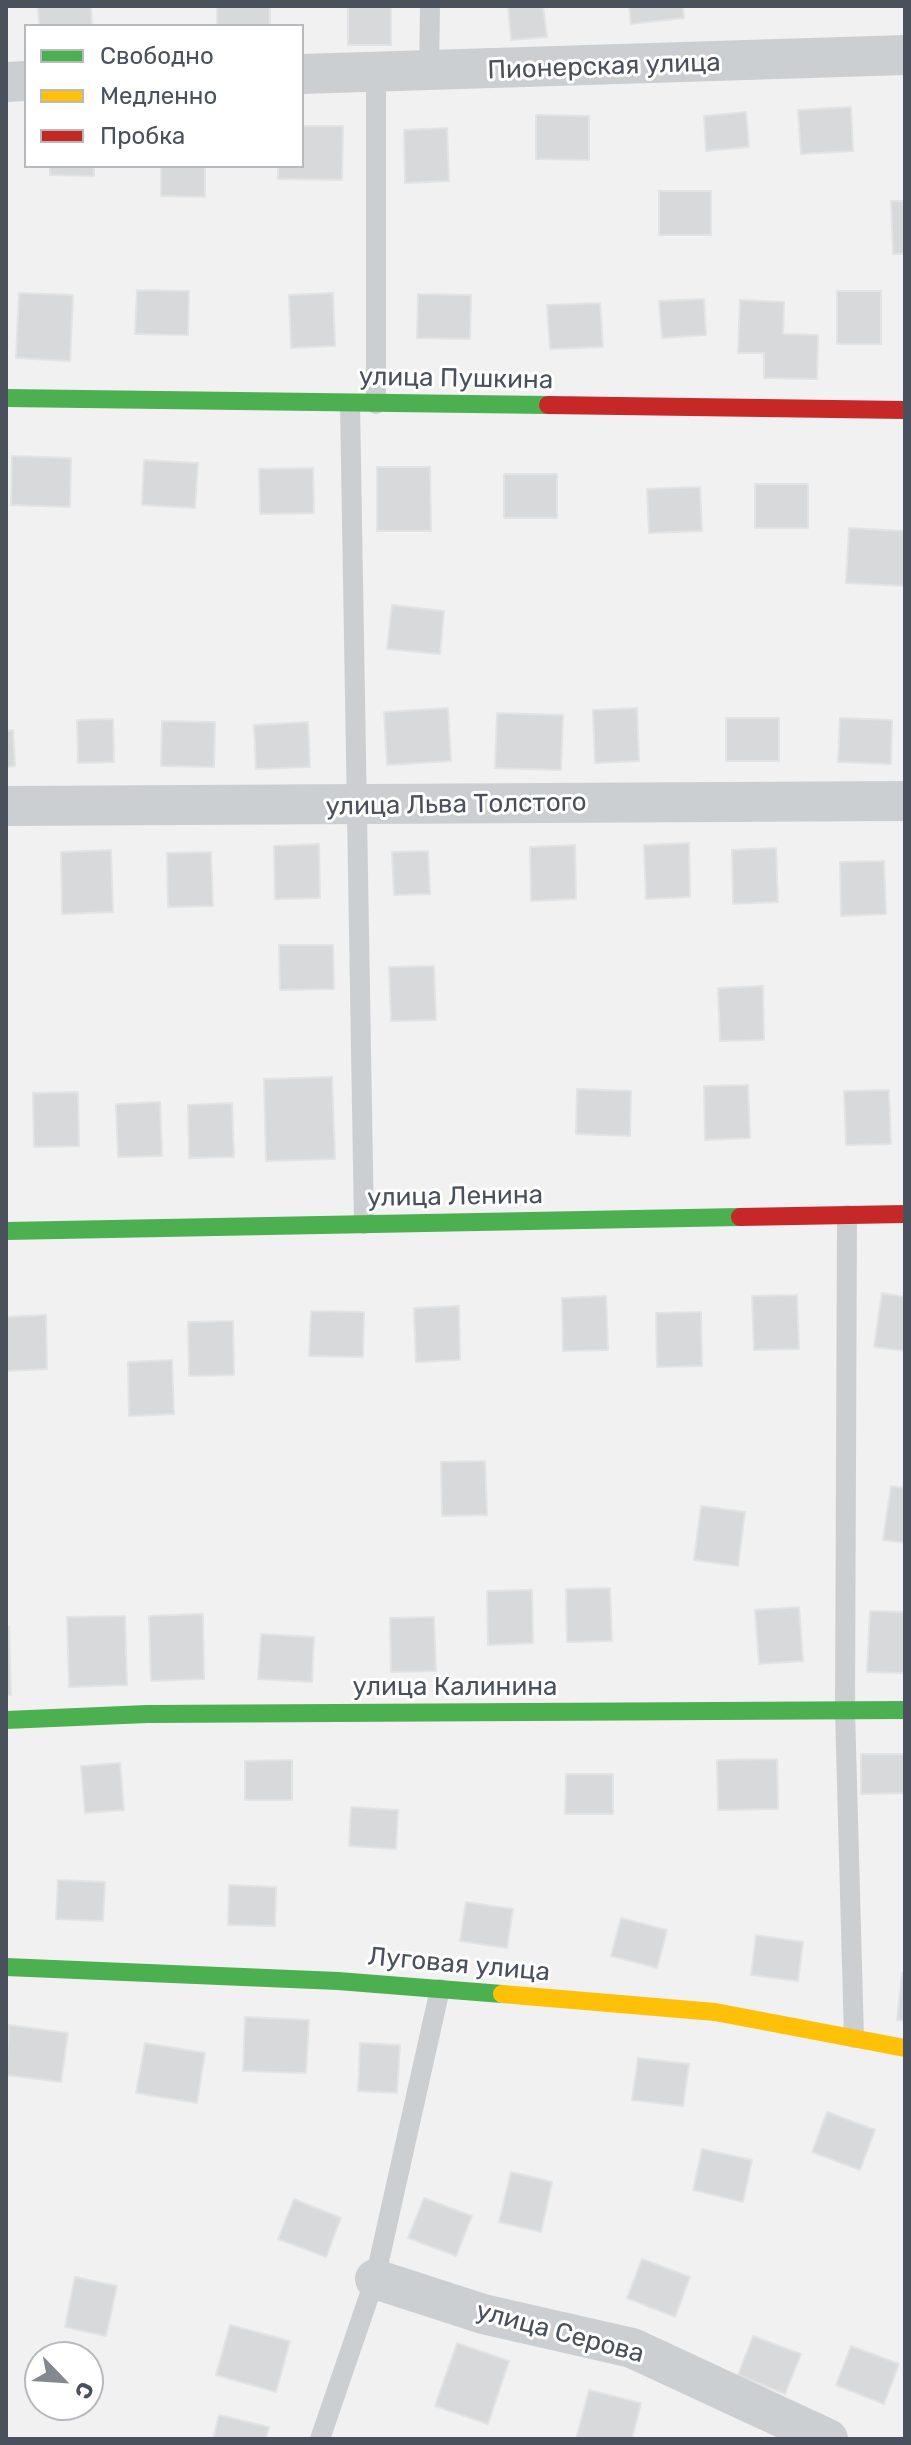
<!DOCTYPE html>
<meta charset="utf-8">
<style>
body{margin:0}
#map{position:relative;width:911px;height:2445px;overflow:hidden;background:#f1f1f1;font-family:Rubik,sans-serif}
canvas{display:block}
.frame{position:absolute;inset:0;border:8px solid #49515c;pointer-events:none}
.legend{position:absolute;left:24px;top:24px;width:280px;height:144px;box-sizing:border-box;background:#fff;border:2px solid #b6b9be;margin:0;padding:10px 14px;list-style:none;font-size:24px;color:#49515c}
.legend li{display:flex;align-items:center;gap:16px;height:40px}
.legend b{width:40px;border:2px solid #b6b9be}
.north{position:absolute;left:24px;top:2341px;width:80px;height:80px;box-sizing:border-box;background:#fff;border:2px solid #b6b9be;border-radius:50%;rotate:115deg;font-size:22px;font-weight:700;line-height:32px;text-align:center;color:#49515c}
.north::after{content:'';display:block;margin:auto;width:28px;height:36px;background:#848990;clip-path:polygon(50% 0,100% 100%,50% 72%,0 100%)}
</style>
<div id="map">
<canvas width="911" height="2445"></canvas>
<div class="frame"></div>
<ul class="legend">
<li><b style="height:10px;background:#4caf50"></b>Свободно</li>
<li><b style="height:10px;background:#ffc107"></b>Медленно</li>
<li><b style="height:10px;background:#c62828"></b>Пробка</li>
</ul>
<div class="north">С</div>
</div>
<script>
const ctx = document.querySelector('canvas').getContext('2d');
ctx.lineJoin = 'round';
function fillPath(path, color) { ctx.fillStyle = color; ctx.fill(path, 'evenodd'); }
const poly = rows => new Path2D(rows.map(r => 'M' + r).join(''));
function strokePath(path, color, width, dash) { ctx.strokeStyle = color; ctx.lineWidth = width; ctx.lineCap = dash ? 'butt' : 'round'; ctx.setLineDash(dash || []); ctx.stroke(path); }
function drawText(font, color, halo, rows, align = 'center') {
  ctx.font = font + ' Rubik,sans-serif'; ctx.lineWidth = 6; ctx.setLineDash([]); ctx.textBaseline = 'middle'; ctx.strokeStyle = halo; ctx.fillStyle = color; for (const [text, x, y, turn = 0] of rows) {
    ctx.save(); ctx.translate(x, y); ctx.rotate((+turn || 0) * Math.PI / 180); ctx.textAlign = isNaN(turn) ? turn : align; if (halo) ctx.strokeText(text, 0, 0); ctx.fillText(text, 0, 0); ctx.restore();
  }
}
const building = poly([
 [38,6,91,6,92,26,39,26,38,6],
 [217,6,270,6,270,26,217,26,217,6],
 [348,6,391,6,391,45,348,45,348,6],
 [508,6,543,6,547,37,511,40,508,6],
 [629,6,683,6,684,18,631,24,629,6],
 [851,107,853,151,801,154,798,110,851,107],
 [746,112,749,147,706,151,704,116,746,112],
 [536,115,589,116,589,160,536,159,536,115],
 [302,126,343,126,342,180,278,179,278,166,302,166,302,126],
 [447,128,449,181,405,183,404,130,447,128],
 [50,166,94,166,94,176,50,175,50,166],
 [161,166,205,166,205,197,161,196,161,166],
 [659,191,711,191,711,235,659,235,659,191],
 [891,201,905,201,905,254,893,254,891,201],
 [137,290,189,291,188,335,135,334,137,290],
 [837,291,881,291,881,344,837,344,837,291],
 [19,293,73,295,70,361,16,358,19,293],
 [333,293,335,346,291,348,289,295,333,293],
 [418,294,471,295,470,339,417,338,418,294],
 [704,299,706,335,662,338,659,301,704,299],
 [740,300,784,302,783,334,818,335,817,379,764,378,764,353,738,353,740,300],
 [600,303,603,347,550,349,547,305,600,303],
 [12,456,71,458,70,507,11,505,12,456],
 [144,460,198,463,195,508,142,505,144,460],
 [377,467,430,467,431,531,377,531,377,467],
 [313,468,314,513,260,514,259,469,313,468],
 [504,474,557,474,557,518,504,518,504,474],
 [755,484,808,484,808,528,755,528,755,484],
 [700,487,702,531,649,533,647,489,700,487],
 [849,528,905,531,905,586,846,583,849,528],
 [392,605,444,611,440,654,387,649,392,605],
 [448,708,451,761,387,765,384,712,448,708],
 [637,708,639,761,595,763,593,710,637,708],
 [497,713,563,715,561,770,495,768,497,713],
 [726,718,779,718,779,761,726,761,726,718],
 [840,718,892,720,891,764,838,762,840,718],
 [113,719,114,762,78,763,77,720,113,719],
 [162,721,215,722,214,767,161,766,162,721],
 [308,722,310,767,256,769,254,725,308,722],
 [13,730,15,766,6,767,6,731,13,730],
 [689,843,690,897,646,899,644,845,689,843],
 [319,844,320,898,275,899,274,846,319,844],
 [575,845,576,899,531,901,530,847,575,845],
 [776,848,778,902,733,904,732,850,776,848],
 [111,850,113,912,62,914,61,852,111,850],
 [428,851,430,894,394,895,392,852,428,851],
 [211,852,213,906,168,907,167,853,211,852],
 [884,861,886,914,841,916,840,862,884,861],
 [279,945,333,945,334,989,280,990,279,945],
 [434,966,436,1020,391,1021,389,967,434,966],
 [763,986,764,1040,720,1041,718,988,763,986],
 [332,1077,335,1159,266,1161,264,1079,332,1077],
 [748,1085,750,1138,705,1140,704,1086,748,1085],
 [577,1089,631,1091,630,1136,576,1134,577,1089],
 [889,1090,891,1144,846,1145,844,1091,889,1090],
 [78,1092,79,1146,34,1147,33,1093,78,1092],
 [160,1102,162,1156,118,1157,116,1104,160,1102],
 [232,1103,234,1157,189,1158,188,1105,232,1103],
 [882,1293,905,1297,905,1351,874,1347,882,1293],
 [797,1295,799,1349,754,1350,752,1296,797,1295],
 [606,1296,608,1350,563,1351,562,1298,606,1296],
 [459,1306,460,1360,416,1362,414,1308,459,1306],
 [311,1311,364,1312,363,1357,309,1356,311,1311],
 [701,1312,702,1366,657,1367,656,1313,701,1312],
 [46,1315,47,1369,6,1371,6,1317,46,1315],
 [233,1321,234,1375,189,1376,188,1322,233,1321],
 [172,1360,174,1414,129,1416,128,1362,172,1360],
 [485,1461,487,1515,442,1516,441,1462,485,1461],
 [891,1486,905,1488,905,1543,883,1540,891,1486],
 [701,1506,745,1512,738,1566,694,1560,701,1506],
 [610,1588,612,1641,567,1642,566,1589,610,1588],
 [532,1590,533,1643,488,1645,487,1591,532,1590],
 [799,1607,803,1661,759,1664,755,1610,799,1607],
 [870,1611,905,1612,905,1673,867,1672,870,1611],
 [203,1614,204,1679,151,1681,149,1616,203,1614],
 [125,1616,127,1685,69,1687,67,1617,125,1616],
 [434,1617,436,1671,391,1672,390,1618,434,1617],
 [6,1627,9,1627,11,1695,6,1695,6,1627],
 [261,1634,314,1637,312,1682,258,1679,261,1634],
 [861,1754,905,1754,905,1793,861,1794,861,1754],
 [777,1759,778,1809,718,1810,717,1760,777,1759],
 [292,1760,292,1800,245,1800,245,1761,292,1760],
 [120,1763,124,1810,85,1813,81,1766,120,1763],
 [566,1774,613,1774,613,1814,565,1814,566,1774],
 [351,1807,398,1810,396,1849,349,1846,351,1807],
 [58,1880,105,1882,103,1921,56,1919,58,1880],
 [229,1885,276,1887,275,1926,228,1925,229,1885],
 [466,1902,513,1909,507,1948,460,1941,466,1902],
 [621,1918,667,1930,657,1968,611,1956,621,1918],
 [756,1935,803,1942,798,1981,751,1975,756,1935],
 [902,1973,905,1974,905,2021,897,2020,902,1973],
 [245,2017,309,2020,306,2073,243,2071,245,2017],
 [9,2025,68,2033,61,2082,6,2075,9,2025],
 [145,2043,205,2053,197,2103,136,2093,145,2043],
 [360,2043,400,2045,397,2093,358,2091,360,2043],
 [638,2058,689,2064,683,2106,632,2100,638,2058],
 [827,2112,875,2130,860,2170,812,2152,827,2112],
 [702,2149,752,2160,743,2202,693,2190,702,2149],
 [511,2172,552,2182,541,2232,499,2222,511,2172],
 [424,2198,472,2216,456,2256,408,2238,424,2198],
 [294,2199,341,2218,326,2257,278,2239,294,2199],
 [642,2259,690,2277,675,2317,627,2298,642,2259],
 [75,2277,117,2286,106,2336,65,2327,75,2277],
 [230,2325,290,2341,276,2392,216,2375,230,2325],
 [753,2336,801,2354,785,2394,738,2375,753,2336],
 [457,2343,509,2361,488,2424,435,2406,457,2343],
 [851,2346,899,2364,884,2404,836,2385,851,2346],
 [589,2390,641,2403,632,2439,576,2439,589,2390],
 [219,2415,269,2427,266,2439,213,2439,219,2415]
]);
fillPath(building, '#d8d9db');
strokePath(building, '#e2e3e4', 2);
strokePath(poly([
 [429,72,430,6],
 [376,73,376,404],
 [350,404,364,1224],
 [847,1215,845,1711,854,2038],
 [320,2439,375,2279,440,1989]
]), '#cccfd2', 20);
strokePath(poly([
 [302,74,905,55],
 [6,82,26,81],
 [6,806,905,801],
 [375,2279,483,2314,632,2348,828,2439]
]), '#cccfd2', 40);
strokePath(poly([
 [6,398,548,405],
 [6,1231,740,1217],
 [6,1720,147,1714,905,1710],
 [6,1967,338,1981,502,1994]
]), '#4caf50', 18);
strokePath(poly([
 [502,1994,715,2012,905,2048]
]), '#ffc107', 18);
strokePath(poly([
 [548,405,905,410],
 [740,1217,905,1214]
]), '#c62828', 18);
drawText('26px', '#49515c', '#fff', [
 ["Пионерская улица",604,67,-2],
 ["улица Пушкина",456,379,1],
 ["улица Льва Толстого",456,805,-1],
 ["улица Ленина",455,1197,-1],
 ["улица Калинина",455,1687],
 ["Луговая улица",459,1965,5],
 ["улица Серова",560,2333,15]
]);
</script>
